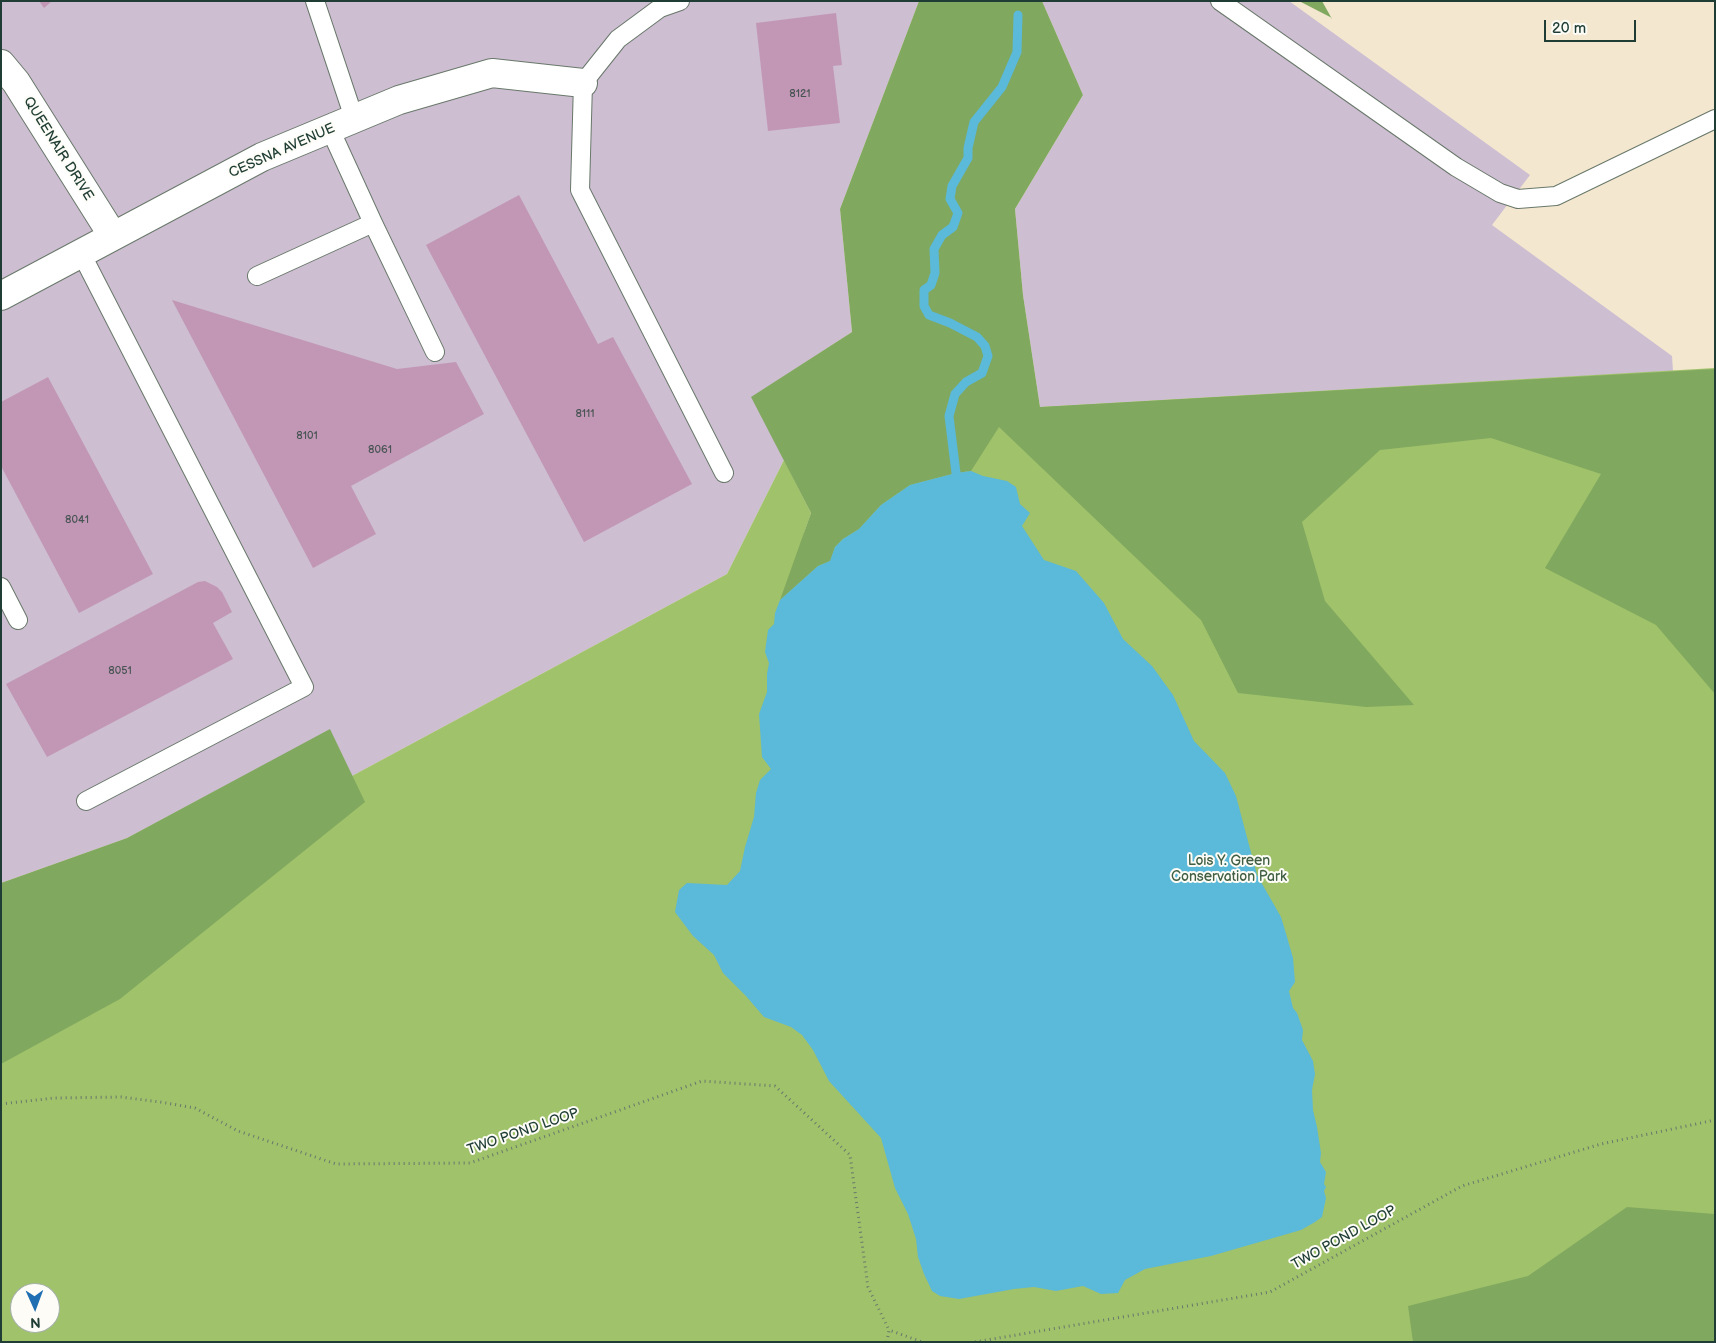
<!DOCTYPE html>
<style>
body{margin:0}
#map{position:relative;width:1716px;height:1343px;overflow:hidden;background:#f3e7cf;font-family:"Balsamiq Sans",sans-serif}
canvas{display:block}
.frame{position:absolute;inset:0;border:2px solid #1f3d34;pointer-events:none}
.north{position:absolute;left:10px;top:1283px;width:50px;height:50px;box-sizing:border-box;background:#fdfcf7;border:1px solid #a4b0a9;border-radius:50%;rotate:178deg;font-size:14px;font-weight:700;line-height:20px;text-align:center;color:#1f3d34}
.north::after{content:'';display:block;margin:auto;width:18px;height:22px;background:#1f6fb2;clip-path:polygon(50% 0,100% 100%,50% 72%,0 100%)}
.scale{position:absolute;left:1544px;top:20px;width:92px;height:22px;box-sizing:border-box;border:2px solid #1f3d34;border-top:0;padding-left:6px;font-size:15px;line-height:18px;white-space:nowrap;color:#1f3d34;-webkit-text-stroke:4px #fdfcf7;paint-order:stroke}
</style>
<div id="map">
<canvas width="1716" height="1343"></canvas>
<div class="frame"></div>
<div class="north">N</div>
<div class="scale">20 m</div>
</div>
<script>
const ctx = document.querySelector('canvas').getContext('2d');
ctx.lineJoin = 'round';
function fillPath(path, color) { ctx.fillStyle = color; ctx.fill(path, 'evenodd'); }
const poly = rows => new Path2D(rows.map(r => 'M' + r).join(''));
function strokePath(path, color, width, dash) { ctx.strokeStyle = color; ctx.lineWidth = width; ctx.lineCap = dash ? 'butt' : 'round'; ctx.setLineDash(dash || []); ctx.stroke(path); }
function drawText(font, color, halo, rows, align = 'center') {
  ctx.font = font + ' "Balsamiq Sans",sans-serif'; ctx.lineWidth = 4; ctx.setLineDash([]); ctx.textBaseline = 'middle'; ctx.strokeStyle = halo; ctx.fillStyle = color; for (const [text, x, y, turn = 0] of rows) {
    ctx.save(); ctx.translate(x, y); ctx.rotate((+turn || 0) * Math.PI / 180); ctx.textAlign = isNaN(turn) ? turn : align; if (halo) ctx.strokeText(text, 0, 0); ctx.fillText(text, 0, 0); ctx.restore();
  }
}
fillPath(poly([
 [1,1,919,1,840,209,852,332,752,397,784,460,727,574,352,776,330,730,127,838,1,883],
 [1042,1,1289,1,1530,175,1492,225,1672,356,1673,371,1040,407,1023,295,1015,209,1083,95]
]), '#cdbed2');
fillPath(poly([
 [1715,368,1715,1342,1,1342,1,965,727,574,784,460,811,513,804,533,998,427,1040,407],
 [20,1293,50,1293,50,1323,20,1323]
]), '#a0c26b');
fillPath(poly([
 [919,1,1042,1,1083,95,1015,209,1023,295,1040,407,1715,369,1715,694,1656,625,1545,568,1601,474,1491,438,1380,450,1302,522,1325,601,1414,705,1366,707,1238,693,1201,620,999,427,971,471,956,473,910,485,881,505,859,529,843,539,835,547,830,561,818,566,780,600,811,513,751,397,852,332,840,209],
 [1299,1,1322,1,1332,19,1332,18],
 [330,729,365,802,120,999,1,1064,1,883,127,838],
 [1627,1207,1715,1214,1715,1342,1413,1342,1408,1306,1528,1276]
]), '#80a85f');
fillPath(poly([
 [971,471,983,476,1007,481,1016,487,1020,504,1030,513,1022,526,1044,560,1076,571,1104,603,1123,639,1152,666,1173,695,1194,741,1225,773,1236,796,1257,875,1281,917,1287,937,1293,958,1295,982,1289,991,1293,1008,1297,1013,1303,1030,1302,1040,1313,1061,1315,1074,1312,1090,1313,1110,1317,1127,1321,1153,1320,1162,1326,1172,1324,1184,1326,1187,1324,1191,1326,1198,1322,1217,1315,1222,1301,1230,1211,1256,1145,1269,1125,1280,1118,1293,1101,1294,1083,1286,1056,1291,1034,1287,1014,1289,959,1299,940,1296,932,1291,924,1274,918,1257,916,1239,908,1214,895,1188,881,1138,829,1081,813,1050,802,1035,791,1027,764,1017,746,996,723,973,714,955,693,936,675,912,679,890,687,883,727,885,740,871,745,847,754,817,756,793,760,780,771,769,762,757,759,714,767,692,767,674,769,663,765,652,768,630,774,624,775,613,780,600,818,566,830,561,835,547,843,539,859,529,881,505,910,485,956,473]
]), '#5bb9d9');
strokePath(poly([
 [956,473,949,416,955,394,966,382,982,373,988,356,985,346,977,337,950,323,929,315,924,306,924,290,931,285,935,273,934,249,942,235,953,227,958,213,950,199,952,186,968,158,968,148,974,122,1002,87,1017,52,1018,15]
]), '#5bb9d9', 9);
fillPath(poly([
 [39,1,52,1,44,8],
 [836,13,842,65,833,66,840,123,768,131,756,23],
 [519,195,598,344,613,337,692,484,584,542,426,245],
 [172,300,397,369,456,362,484,414,351,486,376,534,313,568],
 [48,377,153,574,79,613,1,466,1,402],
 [205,581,217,587,222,592,232,612,213,623,233,659,47,757,6,684,198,582]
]), '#c297b5');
const lane = poly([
 [315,1,354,118],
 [680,1,660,8,618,39,583,83,580,190,724,473],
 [1220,1,1456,167,1500,193,1518,199,1556,196,1715,119],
 [330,129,373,223,435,352],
 [81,253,304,687,86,801],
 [257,276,373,223],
 [1,587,18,620]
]);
const street = poly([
 [1,64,16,82,113,236],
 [1,296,262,157,399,100,492,73,583,83]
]);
strokePath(lane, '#69786a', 20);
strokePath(street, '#69786a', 30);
strokePath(poly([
 [1,1104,54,1098,121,1097,160,1102,195,1108,238,1131,336,1164,470,1163,702,1081,775,1086,850,1155,868,1287,889,1330],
 [887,1342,889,1330,922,1342],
 [975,1342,1270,1292,1462,1186,1601,1144,1715,1120]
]), '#69786a', 3, [1, 4]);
strokePath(lane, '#fff', 18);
strokePath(street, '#fff', 28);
drawText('11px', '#485454', null, [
 ["8121",800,94],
 ["8111",585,414],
 ["8101",307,436],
 ["8061",380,450],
 ["8041",77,520],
 ["8051",120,671]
]);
drawText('14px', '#1f3d34', '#fdfcf7', [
 ["QUEENAIR DRIVE",58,149,58],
 ["CESSNA AVENUE",282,151,-24],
 ["TWO POND LOOP",523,1132,-19],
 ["TWO POND LOOP",1344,1238,-29]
]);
drawText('14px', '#3f5e42', '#fdfcf7', [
 ["Lois Y. Green",1229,861],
 ["Conservation Park",1229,877]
]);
</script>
